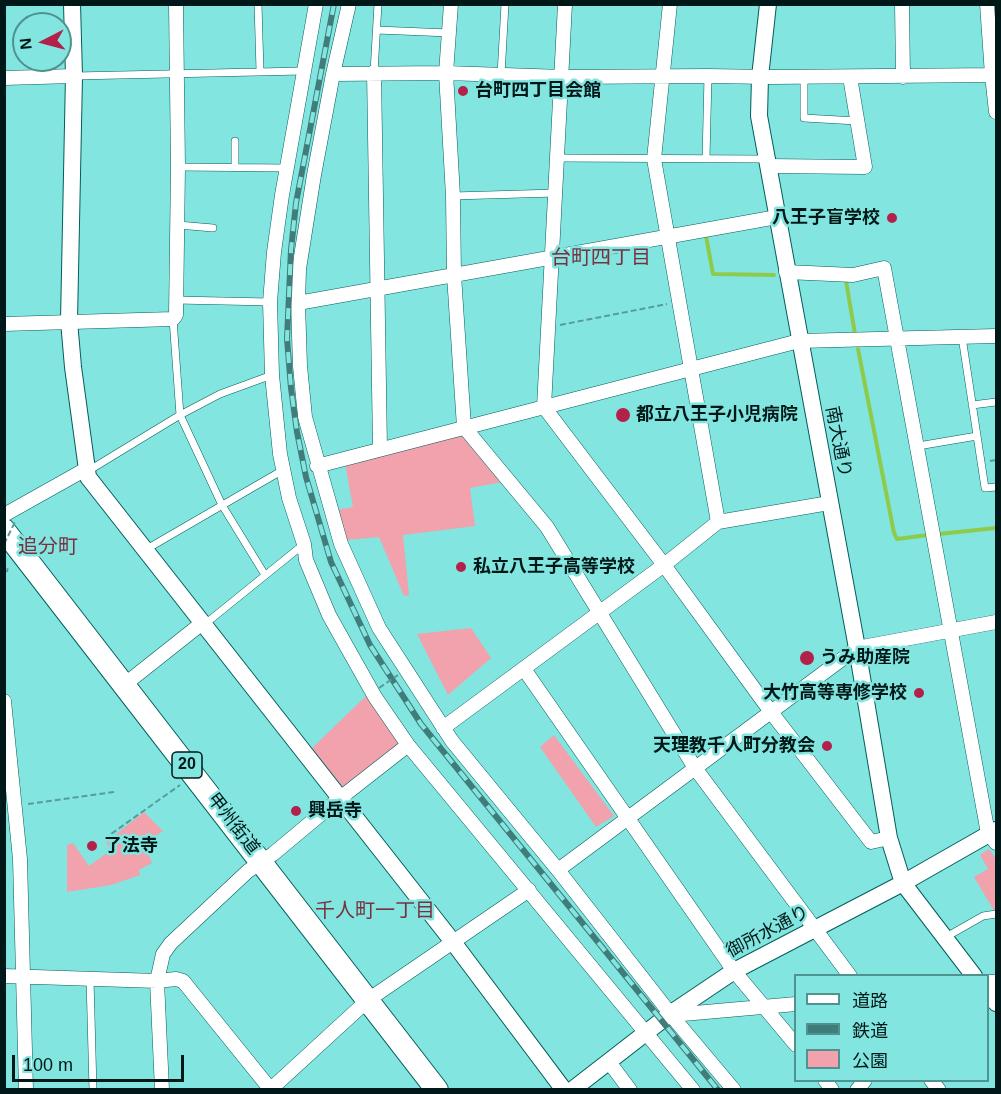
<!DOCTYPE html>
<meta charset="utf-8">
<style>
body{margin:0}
#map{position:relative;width:1001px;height:1094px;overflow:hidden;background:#83e5e0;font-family:Arial,"Noto Sans JP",sans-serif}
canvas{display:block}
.frame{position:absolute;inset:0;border:6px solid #001918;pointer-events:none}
.legend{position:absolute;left:794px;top:974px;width:195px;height:108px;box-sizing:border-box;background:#83e5e0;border:2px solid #4f9390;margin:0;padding:8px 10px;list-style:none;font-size:18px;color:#001918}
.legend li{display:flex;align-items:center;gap:12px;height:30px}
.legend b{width:30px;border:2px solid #4f9390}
.north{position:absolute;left:12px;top:12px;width:60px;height:60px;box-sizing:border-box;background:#83e5e0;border:2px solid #4f9390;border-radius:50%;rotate:264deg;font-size:16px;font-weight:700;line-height:24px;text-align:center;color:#001918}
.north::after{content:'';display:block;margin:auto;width:21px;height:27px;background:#b2214a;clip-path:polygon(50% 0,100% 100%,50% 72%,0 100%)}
.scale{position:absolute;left:12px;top:1055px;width:172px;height:27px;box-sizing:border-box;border:3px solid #001918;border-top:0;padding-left:8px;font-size:18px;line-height:21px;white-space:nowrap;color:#001918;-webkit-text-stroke:4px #83e5e0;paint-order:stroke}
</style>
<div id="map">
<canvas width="1001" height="1094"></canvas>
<div class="frame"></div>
<ul class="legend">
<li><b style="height:8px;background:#fff"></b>道路</li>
<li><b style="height:8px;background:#407d7a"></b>鉄道</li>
<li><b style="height:16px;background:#f1a2ac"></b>公園</li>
</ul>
<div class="north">N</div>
<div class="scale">100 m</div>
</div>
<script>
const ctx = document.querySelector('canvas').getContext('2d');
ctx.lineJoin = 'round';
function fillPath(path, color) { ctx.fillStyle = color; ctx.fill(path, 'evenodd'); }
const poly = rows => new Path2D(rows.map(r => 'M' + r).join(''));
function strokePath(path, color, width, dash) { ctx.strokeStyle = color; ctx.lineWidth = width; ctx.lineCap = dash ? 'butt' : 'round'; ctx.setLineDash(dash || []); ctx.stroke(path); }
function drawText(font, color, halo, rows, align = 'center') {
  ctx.font = font + ' Arial,"Noto Sans JP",sans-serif'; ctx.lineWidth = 5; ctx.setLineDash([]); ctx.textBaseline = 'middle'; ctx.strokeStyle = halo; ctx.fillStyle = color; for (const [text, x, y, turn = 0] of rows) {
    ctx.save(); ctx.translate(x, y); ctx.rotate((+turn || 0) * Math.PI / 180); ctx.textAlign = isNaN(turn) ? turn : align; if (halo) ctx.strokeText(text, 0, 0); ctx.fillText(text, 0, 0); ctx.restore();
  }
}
fillPath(poly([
 [461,435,502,482,470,488,475,526,403,535,409,595,404,596,379,537,346,540,336,510,353,507,345,464],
 [471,628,491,658,448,695,417,634],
 [369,693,400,745,339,799,305,755],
 [554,735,614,816,596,827,540,747],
 [144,812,163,831,144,844,152,863,139,870,140,875,111,885,67,892,67,845,73,843,89,866,111,850,106,842],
 [989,849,996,859,996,914,974,877,988,869,980,855]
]), '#f1a2ac');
strokePath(poly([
 [706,236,713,274,774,275],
 [846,281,855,334],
 [858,349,894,533,897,539,928,535],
 [939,534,996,528]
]), '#8ecb4d', 4);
const service = poly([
 [258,4,260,71],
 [377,30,449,33],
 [374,72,378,4],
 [501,75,505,4],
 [75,76,303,71],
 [804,77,804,118,857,121],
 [558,158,766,159],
 [706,159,708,76],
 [178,167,287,168],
 [235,167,235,141],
 [453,196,556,193],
 [178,225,213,228],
 [176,300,270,302],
 [173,319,180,415,222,505,265,575],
 [962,337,985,488,996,487],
 [972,405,996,402],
 [918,446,977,436],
 [88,471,180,415,220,394,272,375],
 [145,550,283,470],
 [205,624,304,544],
 [946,937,983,916,996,914],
 [90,979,93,1090]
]);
const minor = poly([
 [316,4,282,195,274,252,270,302,272,375,280,454,289,498,304,544,306,560,329,615,348,649,375,697,408,745,693,1090],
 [349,4,333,74,314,175,299,269,298,303,300,366,305,417,341,544,379,628,452,741,558,870,676,1021,734,1090],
 [451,4,446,73,453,196,454,275,464,427,547,527,695,768,850,976],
 [565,4,544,407,664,565,771,712,871,842,889,838],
 [670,4,654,159,718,522],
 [902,4,903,77],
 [987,4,992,75,996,112],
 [374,72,380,448],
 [333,74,446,73,563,77,708,76,770,77,996,75],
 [4,78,74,76],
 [768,166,865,167,850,77],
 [786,272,853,275,884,268,987,828,989,834,996,843],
 [298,303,777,217],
 [4,324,173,319,176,315,178,167,176,4],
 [317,466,799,341,996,336],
 [4,515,86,469],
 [524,669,734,971,796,1045],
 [124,685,201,624],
 [4,701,20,859,26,1090],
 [443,728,664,565,718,522,829,503],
 [558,870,857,648,996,622],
 [4,976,157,981,176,979,183,981,271,1090],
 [988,982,996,982],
 [670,1014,683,1014,796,1004],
 [609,1062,630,1090],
 [825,1080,832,1090],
 [931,1080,939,1090],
 [271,1089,368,1000,529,890],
 [162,1090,157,981,163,954,171,943,248,871,273,854,339,799,408,745],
 [857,1090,865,1080]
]);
const tertiary = poly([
 [72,4,74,76,69,321,73,367,88,477,453,942,564,1090],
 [768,4,760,77,759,116,857,648,889,838,903,883,974,976],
 [988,992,996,1003],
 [572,1090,670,1014,734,971,903,883,996,830]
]);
const trunk = poly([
 [4,530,437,1090]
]);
strokePath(service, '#025e5b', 8);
strokePath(minor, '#025e5b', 15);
strokePath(tertiary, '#025e5b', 18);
strokePath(trunk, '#025e5b', 24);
strokePath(poly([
 [560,325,667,304],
 [990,461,996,460],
 [4,572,7,571,8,567],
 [28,804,114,792],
 [104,839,180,785]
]), '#559d99', 2, [6, 3]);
strokePath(service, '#fff', 7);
strokePath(minor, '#fff', 14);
strokePath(tertiary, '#fff', 16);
strokePath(trunk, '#fff', 22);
const rail = poly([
 [334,4,296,203,291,250,287,339,291,388,297,432,306,477,331,562,370,645,421,724,718,1090]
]);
strokePath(rail, '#407d7a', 6);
strokePath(rail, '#83e5e0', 4, [11]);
strokePath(poly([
 [4,544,16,520],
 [379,688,398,675]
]), '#559d99', 2, [6, 3]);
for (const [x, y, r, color] of [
 [463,91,6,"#b2214a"],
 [892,218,6,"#b2214a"],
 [623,415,8,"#b2214a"],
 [461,567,6,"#b2214a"],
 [807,658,8,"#b2214a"],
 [919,693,6,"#b2214a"],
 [827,746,6,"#b2214a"],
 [296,811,6,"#b2214a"],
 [92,846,6,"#b2214a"]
]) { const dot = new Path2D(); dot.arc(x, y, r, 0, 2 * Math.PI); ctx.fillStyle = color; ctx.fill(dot); strokePath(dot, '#83e5e0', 2); }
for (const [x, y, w] of [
 [187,765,30]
]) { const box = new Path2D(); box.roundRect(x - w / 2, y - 13, w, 26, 4.5); ctx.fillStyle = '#83e5e0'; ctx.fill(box); strokePath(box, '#001918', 1.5); }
drawText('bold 16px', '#001918', null, [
 ["20",187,765]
]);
drawText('bold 18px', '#001918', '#83e5e0', [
 ["台町四丁目会館",475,91],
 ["八王子盲学校",880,218,"right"],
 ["都立八王子小児病院",636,415],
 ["私立八王子高等学校",473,567],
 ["うみ助産院",820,658],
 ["大竹高等専修学校",907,693,"right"],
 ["天理教千人町分教会",815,746,"right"],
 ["興岳寺",308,811],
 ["了法寺",104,846]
], 'left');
drawText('18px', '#001918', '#83e5e0', [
 ["南大通り",838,442,79],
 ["甲州街道",233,824,52],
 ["御所水通り",768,932,-28]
]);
drawText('20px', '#78313e', '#83e5e0', [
 ["台町四丁目",601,258],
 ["追分町",48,547],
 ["千人町一丁目",375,911]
]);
</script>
